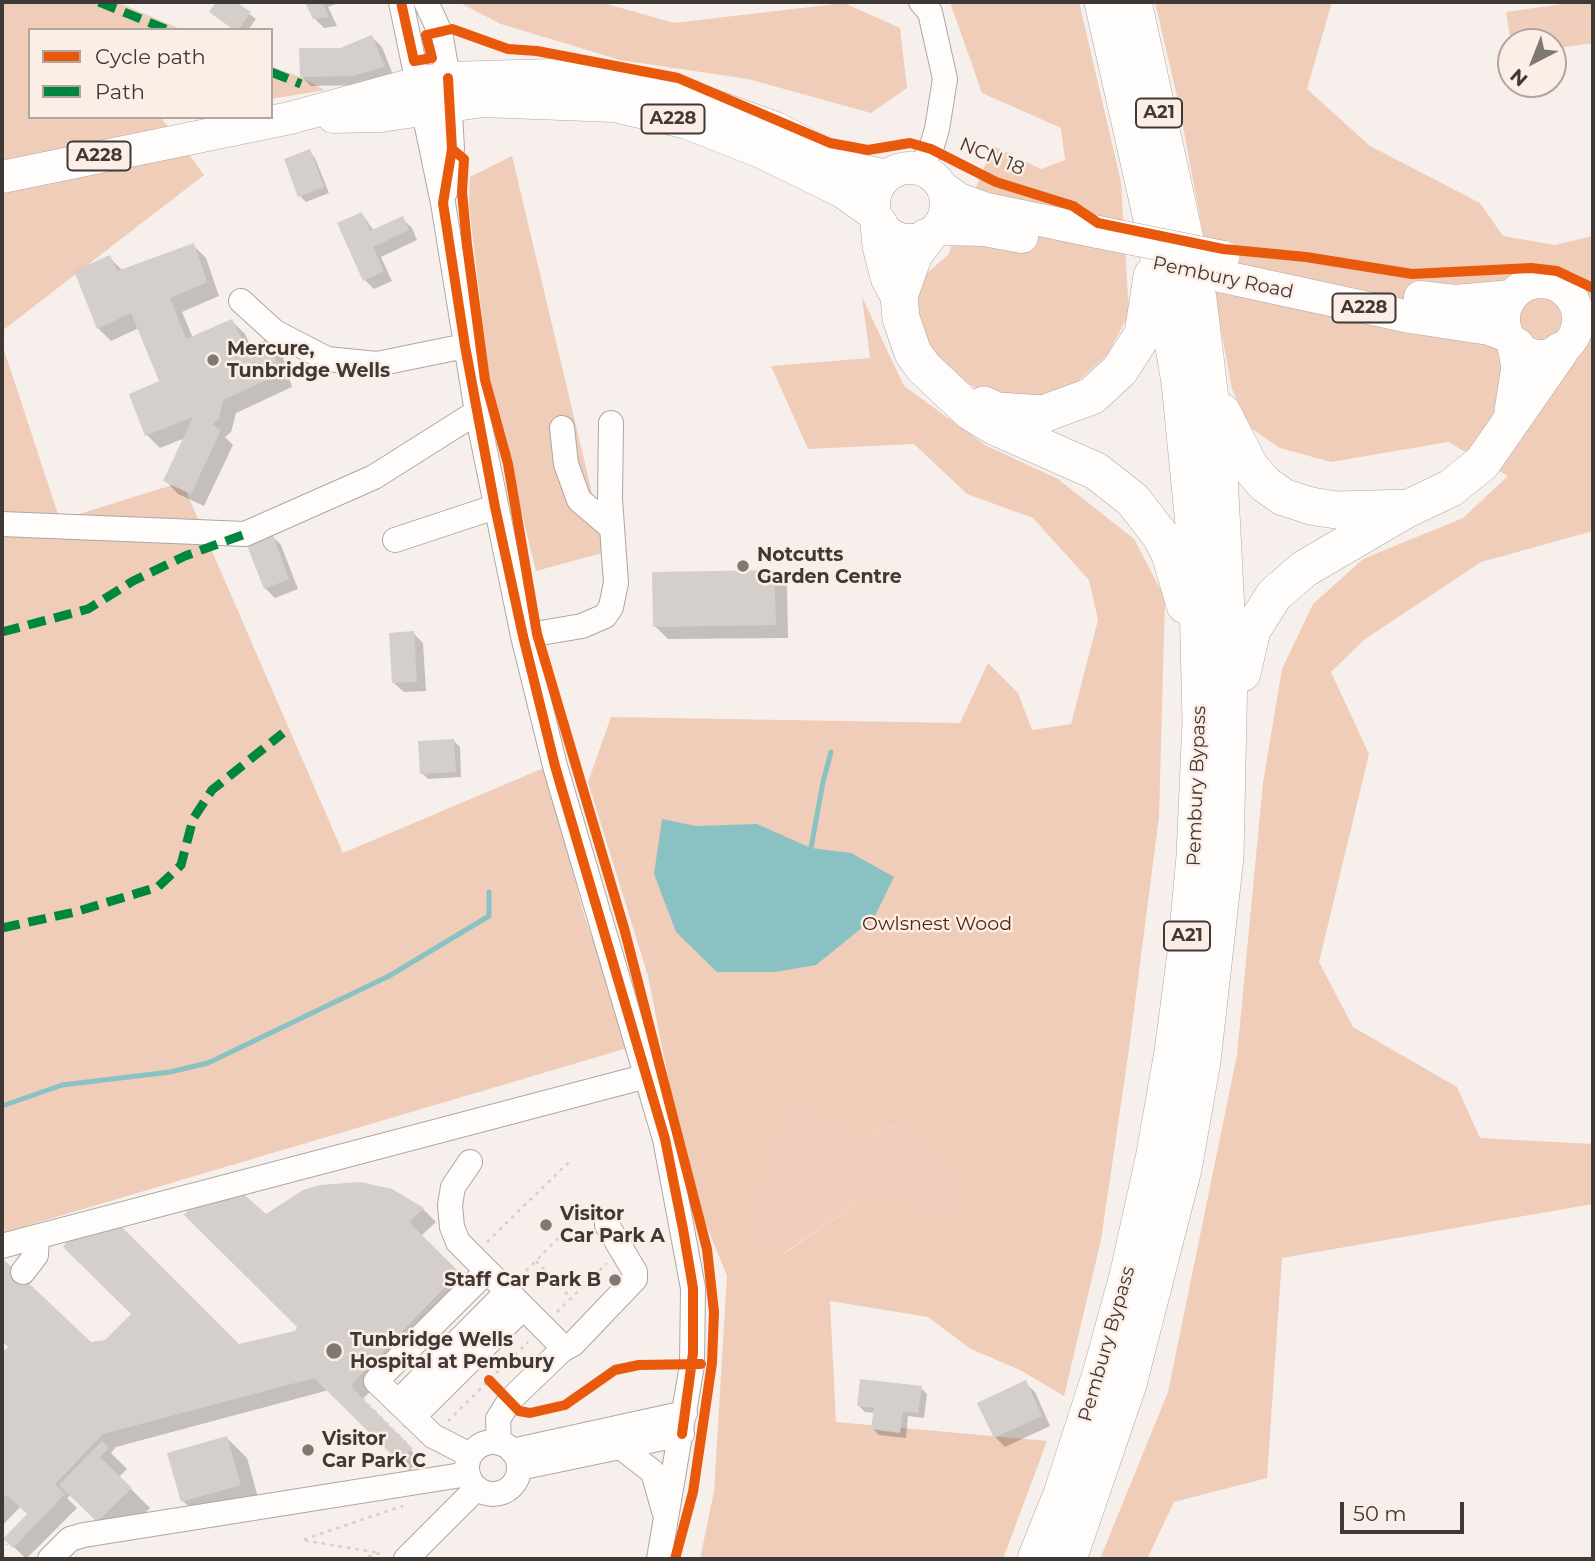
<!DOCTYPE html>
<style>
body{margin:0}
#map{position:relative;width:1595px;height:1561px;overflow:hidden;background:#f7efeb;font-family:Montserrat,sans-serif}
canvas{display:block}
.frame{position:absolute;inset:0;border:4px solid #3f3936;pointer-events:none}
.legend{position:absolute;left:28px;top:28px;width:245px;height:91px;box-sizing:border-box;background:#fceee6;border:2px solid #b0a6a0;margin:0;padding:9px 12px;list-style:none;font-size:21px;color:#3f3936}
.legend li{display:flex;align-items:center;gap:14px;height:35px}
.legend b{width:35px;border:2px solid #b0a6a0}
.north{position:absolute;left:1497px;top:28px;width:70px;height:70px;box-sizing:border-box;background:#fceee6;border:2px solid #b0a6a0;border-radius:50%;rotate:222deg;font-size:19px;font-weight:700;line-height:28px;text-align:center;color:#3f3936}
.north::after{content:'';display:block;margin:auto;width:24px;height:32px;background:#7f7975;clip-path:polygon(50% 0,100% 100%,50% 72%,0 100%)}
.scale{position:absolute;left:1340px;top:1502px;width:124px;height:32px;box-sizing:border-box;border:4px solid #3f3936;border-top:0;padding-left:9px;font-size:21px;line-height:24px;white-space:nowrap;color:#3f3936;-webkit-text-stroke:5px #fceee6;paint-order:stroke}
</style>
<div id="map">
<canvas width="1595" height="1561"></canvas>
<div class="frame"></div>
<ul class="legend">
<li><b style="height:9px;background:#e8590c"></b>Cycle path</li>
<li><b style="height:9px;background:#00873e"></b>Path</li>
</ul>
<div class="north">N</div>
<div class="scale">50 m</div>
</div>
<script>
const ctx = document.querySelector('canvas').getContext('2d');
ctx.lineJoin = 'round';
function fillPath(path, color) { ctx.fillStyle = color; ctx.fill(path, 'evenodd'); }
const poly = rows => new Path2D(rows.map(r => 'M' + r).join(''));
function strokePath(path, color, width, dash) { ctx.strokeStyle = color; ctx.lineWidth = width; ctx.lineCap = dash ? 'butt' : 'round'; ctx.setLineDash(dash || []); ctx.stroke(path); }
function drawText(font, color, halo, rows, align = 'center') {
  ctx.font = font + ' Montserrat,sans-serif'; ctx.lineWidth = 5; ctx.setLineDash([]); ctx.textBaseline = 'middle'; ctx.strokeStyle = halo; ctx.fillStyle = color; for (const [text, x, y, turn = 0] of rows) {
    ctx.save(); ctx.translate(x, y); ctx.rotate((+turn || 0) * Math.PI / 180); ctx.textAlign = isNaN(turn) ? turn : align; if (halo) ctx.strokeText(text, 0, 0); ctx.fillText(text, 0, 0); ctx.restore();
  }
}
fillPath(poly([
 [1576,2,1592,2,1593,43,1553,49,1553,42,1511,44,1506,12],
 [797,1092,845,1132,916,1124,969,1188,945,1226,874,1192,784,1253,745,1249,767,1149]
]), '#efcfbb');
fillPath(poly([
 [2,2,117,2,183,30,30,30,30,117,167,117,162,119,204,175,2,331],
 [458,2,600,2,674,23,844,3,900,28,907,88,871,113,748,79,620,60,501,24],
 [950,2,1079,2,1121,182,1129,314,1108,354,1074,385,1027,399,976,388,942,368,923,333,915,300,927,273,948,255,993,146,1041,169,1065,160,1061,128,982,93],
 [1155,2,1332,2,1307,89,1370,146,1480,203,1503,236,1555,245,1593,236,1593,531,1481,562,1365,639,1331,672,1369,754,1319,962,1353,1027,1457,1087,1480,1138,1593,1144,1593,1204,1282,1258,1267,1478,1174,1502,1147,1559,1100,1559,1168,1392,1237,1055,1263,783,1282,669,1313,604,1363,559,1463,518,1508,476,1448,442,1331,462,1280,448,1249,427,1232,389,1179,105],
 [271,66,300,77,325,90,271,99],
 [512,156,606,552,536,571,490,385,469,205,470,177],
 [862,297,904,386,985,445,1058,479,1134,539,1165,598,1159,817,1128,1056,1101,1240,1064,1396,1020,1370,971,1349,928,1317,830,1301,836,1422,1047,1441,1003,1559,700,1559,714,1491,727,1276,689,1183,648,976,588,782,611,717,960,723,988,663,1018,693,1032,730,1071,724,1098,620,1089,580,1033,518,967,494,914,444,808,449,771,366,870,358],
 [797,1092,845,1132,916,1124,968,1188,945,1225,874,1192,785,1253,746,1249,767,1149],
 [2,344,60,520,182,482,343,853,546,767,584,915,631,1047,2,1233]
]), '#efcdb8');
fillPath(poly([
 [662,819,696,826,757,824,811,848,851,853,894,877,874,918,816,965,775,972,717,972,676,932,654,874]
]), '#8ac2c3');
fillPath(poly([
 [218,2,233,2,256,19,248,30,234,30,211,12],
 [307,2,341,2,328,7,337,26,324,28,314,18],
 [372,37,382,47,394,77,363,85,311,86,302,77,341,50],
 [309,151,315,158,329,193,306,202,300,196],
 [362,214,374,231,402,218,412,228,417,240,381,257,392,281,374,289,364,279],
 [193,245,206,258,219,296,182,312,193,338,232,321,245,334,251,346,269,341,282,354,292,387,236,413,231,432,225,437,233,445,204,506,178,494,165,480,185,438,160,448,147,435,161,382,139,328,111,341,98,328,109,257,123,271],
 [271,535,281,545,298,589,275,598,265,588],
 [774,572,787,585,788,638,668,639,655,626],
 [413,633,423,643,426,691,404,692,394,683],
 [454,741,460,747,461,777,428,779,422,773],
 [376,1186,423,1209,436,1222,421,1236,471,1286,361,1401,420,1459,409,1471,329,1390,116,1447,111,1453,127,1469,119,1477,150,1508,118,1540,71,1495,67,1498,77,1508,26,1559,6,1539,29,1514,21,1506,2,1526,2,1355,11,1347,2,1338,2,1260,90,1344,238,1346,296,1332,299,1327,266,1217],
 [1025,1383,1035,1392,1050,1426,1005,1447,995,1437],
 [921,1388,927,1394,924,1418,908,1416,906,1438,879,1435,873,1429,875,1413,865,1412,859,1406],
 [227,1438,247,1458,260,1504,203,1521,183,1501]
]), '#0003');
strokePath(poly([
 [811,848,823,782,831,752],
 [2,1106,62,1085,170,1072,208,1063,389,976,489,916,489,892]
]), '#8ac2c3', 5);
fillPath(poly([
 [216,2,236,2,251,12,238,30,234,30,209,12],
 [305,2,322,2,329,17,313,19],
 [372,35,385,67,352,76,300,77,299,48,340,48],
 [310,149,324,187,298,197,284,159],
 [362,212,370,231,403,216,409,230,373,247,384,271,363,281,337,223],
 [194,243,207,282,170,298,186,339,232,319,245,346,269,339,280,374,223,400,219,418,212,425,221,430,191,494,163,481,193,417,145,436,129,394,159,381,131,313,97,329,74,271,110,255,117,271],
 [272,533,289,579,264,589,246,543],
 [774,570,776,625,653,627,652,572],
 [414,631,417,682,392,683,389,633],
 [454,739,456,772,420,774,418,741],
 [360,1182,392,1189,424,1208,409,1222,459,1272,350,1386,412,1448,399,1462,314,1378,103,1434,55,1484,65,1494,13,1548,3,1539,27,1514,7,1495,2,1500,2,1353,8,1347,2,1341,2,1258,91,1342,105,1340,131,1314,63,1247,73,1233,115,1220,239,1344,295,1331,297,1327,184,1215,195,1203,238,1189,266,1214,303,1190,320,1185],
 [860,1379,922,1386,918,1413,903,1411,900,1433,871,1429,874,1408,857,1406],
 [1026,1380,1042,1416,994,1438,977,1403],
 [227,1436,241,1485,181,1502,167,1453],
 [102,1441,109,1448,100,1457,132,1488,97,1522,59,1485]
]), '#d4cfcb');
const minor = poly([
 [401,2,443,203,477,412,523,636,555,766,665,1139,693,1288,692,1365,659,1559],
 [426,2,440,32,448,78,452,149,445,192],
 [919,169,931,149,937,129,945,79,930,12,921,2],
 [241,301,275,332,327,359,377,364,465,346],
 [562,428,566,464,579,500,612,528],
 [2,524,245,534,374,477,477,412],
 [395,540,495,507],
 [523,636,582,626,605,616,611,607,616,583,610,499,611,423],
 [470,1162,453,1187,450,1205,452,1227,458,1242,556,1340,562,1350,510,1400,498,1419,499,1443],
 [2,1246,647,1076],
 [23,1272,36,1255,37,1237],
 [562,1350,573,1344,635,1279,635,1272,607,1225],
 [398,1402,507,1292],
 [413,1417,523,1308],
 '467 1468a26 26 0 1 1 52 0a26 26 0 1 1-52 0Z',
 [622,1448,653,1472,664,1511],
 [512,1451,685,1413],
 [470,1455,433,1436,376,1381,486,1272],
 [519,1468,682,1434],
 [50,1559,70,1539,84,1535,468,1474],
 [406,1559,477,1488]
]);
const major = poly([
 [333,117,381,116,483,101,614,106,687,123,761,152,841,191,875,215],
 '874 204a36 36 0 1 1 72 0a36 36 0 1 1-72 0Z',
 [2,177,290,118,418,83,448,78,553,75,632,83,679,93,776,128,854,169,887,176],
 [942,187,959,199,987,209,1098,232],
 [937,229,984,230,1022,237],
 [1220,276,1410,317,1489,329,1508,336],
 '1504 319a37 37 0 1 1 74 0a37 37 0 1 1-74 0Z',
 [1420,297,1455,301,1511,296]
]);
const highway = poly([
 [879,224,881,246,889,277,899,296,901,318,913,353,924,368,971,412,994,426,1096,471,1133,500,1160,535,1170,554,1185,605],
 [899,296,914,254,927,237],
 [984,405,997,411,1043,414,1092,396,1120,370,1143,334,1152,276],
 [1513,411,1520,367,1516,346],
 [1222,412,1250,467,1265,484,1283,497,1311,506,1336,510,1409,508,1451,488,1482,463,1560,351],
 [1242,673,1252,630,1274,595,1304,569,1405,510],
 [1036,1559,1062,1494,1101,1374,1128,1276,1154,1159,1173,1052,1186,954,1195,856,1201,722,1197,556,1180,382,1152,219,1103,2],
 [1068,1559,1128,1384,1183,1169,1202,1061,1225,857,1229,669,1219,474,1198,299,1133,2]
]);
strokePath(minor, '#ada7a4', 26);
strokePath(major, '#ada7a4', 33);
strokePath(highway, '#ada7a4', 38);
strokePath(poly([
 [487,1242,570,1161],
 [536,1261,571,1298],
 [520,1277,591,1205],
 [557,1312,607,1263],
 [350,1386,416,1453],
 [448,1421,528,1342],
 [2,1552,7,1544],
 [360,1559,380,1553,302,1540,403,1506]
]), '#d3d0ce', 2.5, [3.5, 5]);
strokePath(minor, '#fefdfc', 24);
strokePath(major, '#fefdfc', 32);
strokePath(highway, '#fefdfc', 37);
const majorBridge = poly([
 [1098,232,1223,257]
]);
strokePath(majorBridge, '#ada7a4', 33, []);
strokePath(majorBridge, '#fefdfc', 32);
strokePath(poly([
 [99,2,168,30],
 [271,72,301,84],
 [2,632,88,609,133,581,185,556,245,534],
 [2,928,75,912,158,887,181,865,193,819,212,790,283,733]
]), '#00873e', 9, [18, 9]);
strokePath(poly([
 [401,2,414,61,432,58,426,35,452,29,508,49,537,51,678,78,830,143,868,150,910,143,931,149,996,182,1073,206,1098,223,1223,249,1306,257,1412,274,1531,268,1557,271,1593,288],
 [448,78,452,149,443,203,465,346,495,507,523,636,555,766,665,1139,683,1229,693,1288,693,1353,682,1434],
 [452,149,464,159,462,192,467,245,485,380,508,464,537,634,624,928,707,1249,714,1312,712,1363,693,1492,675,1559],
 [489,1380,519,1411,530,1413,565,1405,615,1370,639,1365,701,1364]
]), '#e8590c', 10);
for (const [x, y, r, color] of [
 [213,360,7,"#7f7975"],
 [743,566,7,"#7f7975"],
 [546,1225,7,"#7f7975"],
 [615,1280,7,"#7f7975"],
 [334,1351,9,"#7f7975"],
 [308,1450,7,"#7f7975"]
]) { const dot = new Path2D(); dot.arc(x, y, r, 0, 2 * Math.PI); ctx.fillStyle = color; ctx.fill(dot); strokePath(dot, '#fceee6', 2.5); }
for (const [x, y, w] of [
 [1159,113,46],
 [673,119,63],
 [99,156,63],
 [1364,308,63],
 [1187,936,46]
]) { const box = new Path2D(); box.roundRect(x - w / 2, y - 14.5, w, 29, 5); ctx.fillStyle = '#fceee6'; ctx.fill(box); strokePath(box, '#3f3936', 2); }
drawText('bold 18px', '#3f3936', null, [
 ["A21",1159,113],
 ["A228",673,119],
 ["A228",99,156],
 ["A228",1364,308],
 ["A21",1187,936]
]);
drawText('19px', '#3f3936', '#fceee6', [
 ["NCN 18",992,157,23],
 ["Pembury Road",1223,278,12],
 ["Pembury Bypass",1197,786,-88],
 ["Pembury Bypass",1107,1344,-74]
]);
drawText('bold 19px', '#3f3936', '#fceee6', [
 ["Mercure,",227,349],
 ["Tunbridge Wells",227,371],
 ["Notcutts",757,555],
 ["Garden Centre",757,577],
 ["Visitor",560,1214],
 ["Car Park A",560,1236],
 ["Staff Car Park B",601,1280,"right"],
 ["Tunbridge Wells",350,1340],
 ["Hospital at Pembury",350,1362],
 ["Visitor",322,1439],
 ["Car Park C",322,1461]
], 'left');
drawText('19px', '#4e2910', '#fceee6', [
 ["Owlsnest Wood",937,924]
]);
</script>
